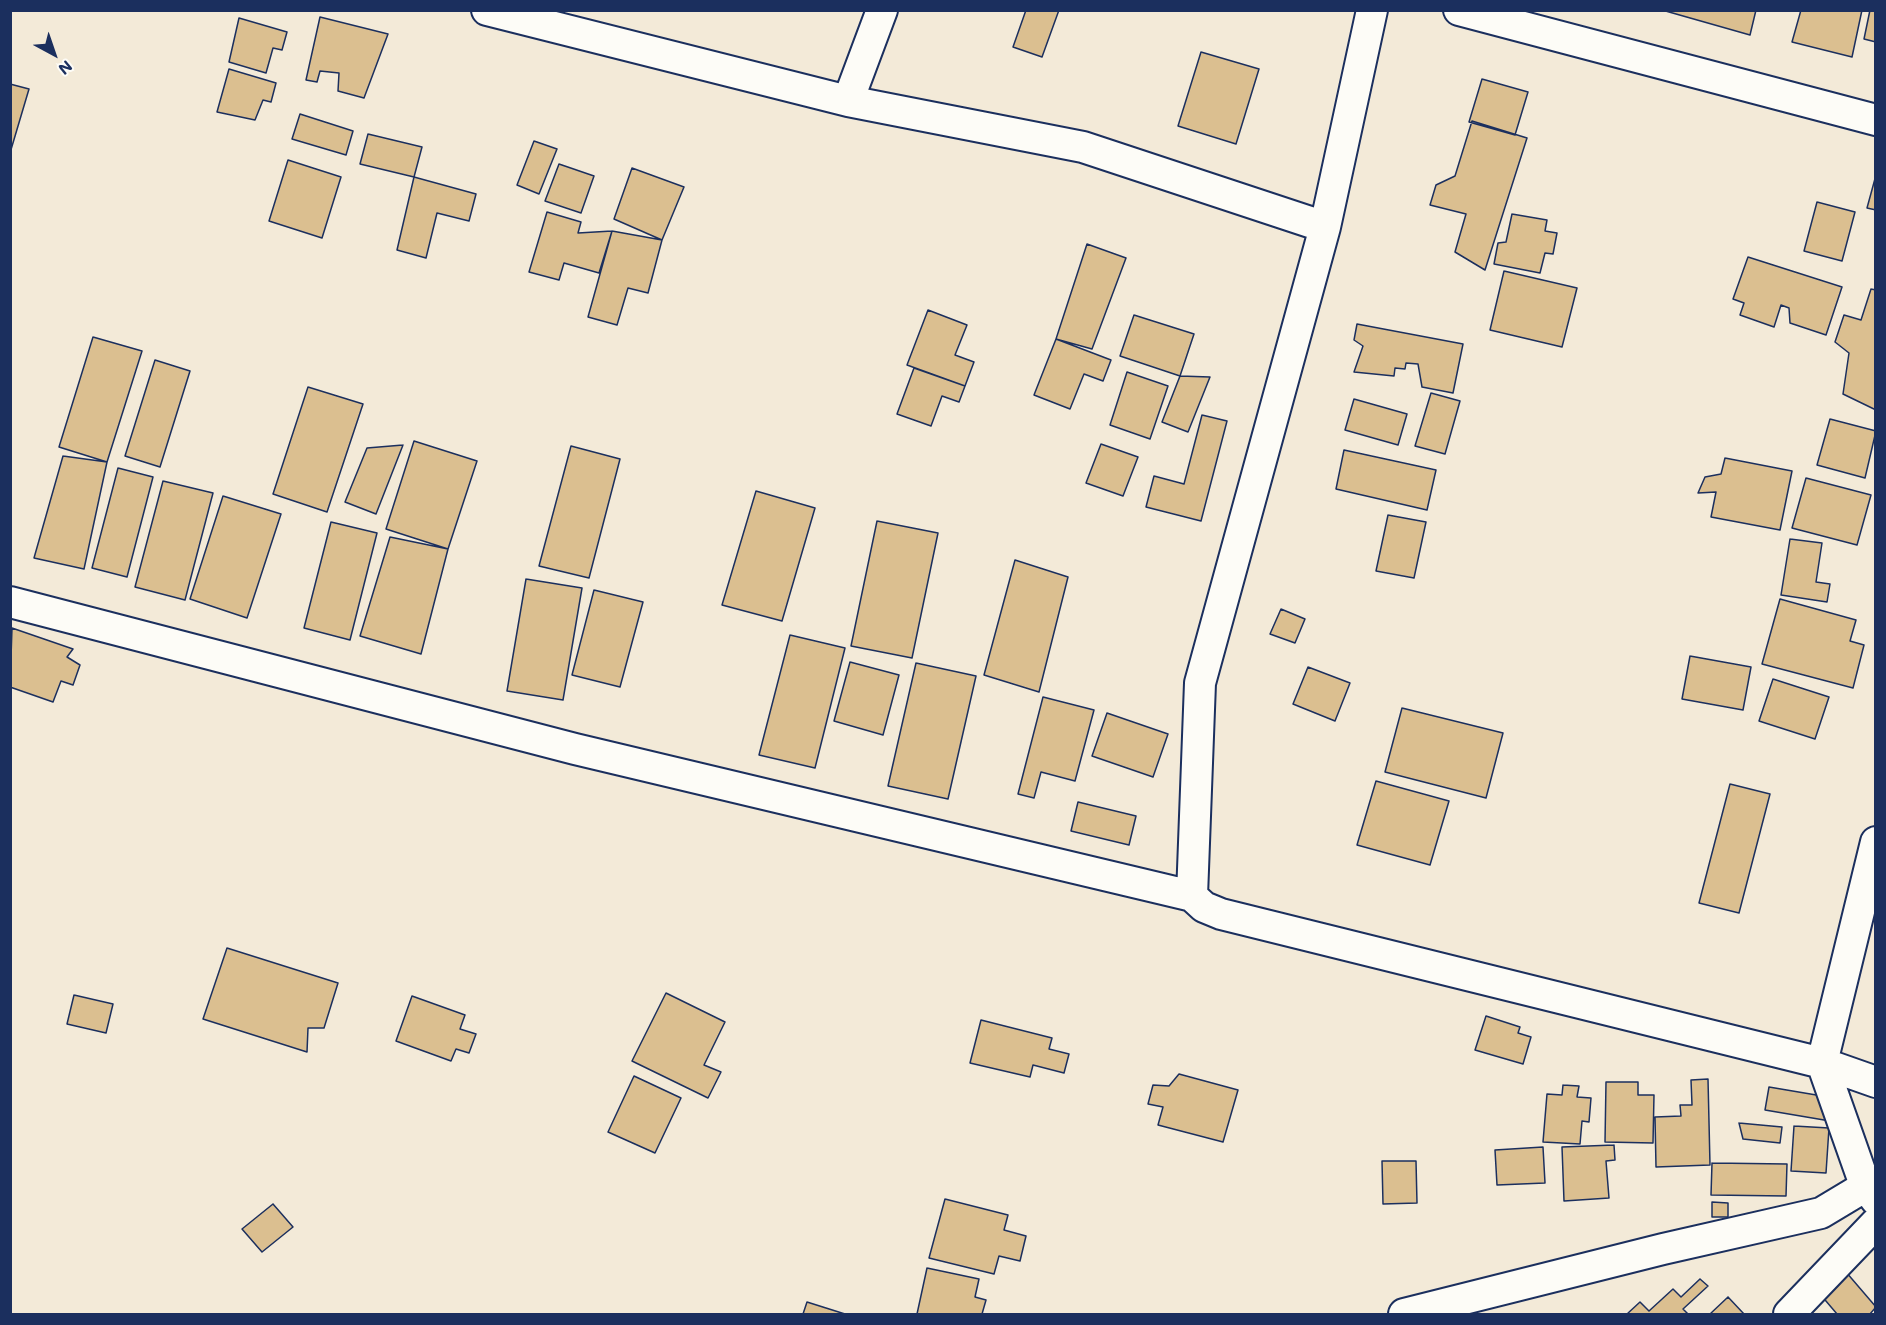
<!DOCTYPE html>
<style>
body{margin:0}
#map{position:relative;width:1886px;height:1325px;overflow:hidden;background:#f3ead8;font-family:Mali,sans-serif}
canvas{display:block}
.frame{position:absolute;inset:0;border:12px solid #1b2f5e;pointer-events:none}
.north{position:absolute;left:24px;top:24px;width:60px;height:60px;-webkit-text-stroke:4px #fdfcf7;paint-order:stroke;rotate:140deg;font-size:16px;font-weight:700;line-height:24px;text-align:center;color:#1b2f5e}
.north::after{content:'';display:block;margin:auto;width:21px;height:27px;background:#1b2f5e;clip-path:polygon(50% 0,100% 100%,50% 72%,0 100%)}
</style>
<div id="map">
<canvas width="1886" height="1325"></canvas>
<div class="frame"></div>
<div class="north">N</div>
</div>
<script>
const ctx = document.querySelector('canvas').getContext('2d');
ctx.lineJoin = 'round';
function fillPath(path, color) { ctx.fillStyle = color; ctx.fill(path, 'evenodd'); }
const poly = rows => new Path2D(rows.map(r => 'M' + r).join(''));
function strokePath(path, color, width, dash) { ctx.strokeStyle = color; ctx.lineWidth = width; ctx.lineCap = dash ? 'butt' : 'round'; ctx.setLineDash(dash || []); ctx.stroke(path); }
const building = poly([
 [1026,10,1059,10,1042,57,1013,47,1026,10],
 [1662,10,1756,10,1750,35,1662,10],
 [1801,10,1862,10,1852,57,1792,42,1801,10],
 [1870,10,1876,10,1876,42,1864,39,1870,10],
 [320,17,388,34,364,98,338,91,339,73,320,71,317,82,306,80,320,17],
 [239,18,287,32,282,50,273,48,266,73,229,62,239,18],
 [1201,52,1259,69,1236,144,1178,126,1201,52],
 [229,69,276,83,271,102,263,100,255,120,217,112,229,69],
 [1482,79,1528,92,1515,135,1469,122,1482,79],
 [10,84,29,89,10,153,10,84],
 [300,114,353,131,346,155,292,139,300,114],
 [1472,121,1527,138,1485,270,1455,252,1466,214,1430,205,1436,185,1455,176,1472,121],
 [368,134,422,147,414,177,360,164,368,134],
 [534,141,557,149,539,194,517,185,534,141],
 [288,160,341,177,322,238,269,221,288,160],
 [559,164,594,176,581,213,545,201,559,164],
 [632,168,684,187,662,240,614,219,632,168],
 [1876,175,1876,210,1867,208,1876,175],
 [414,177,476,194,469,221,437,213,426,258,397,250,414,177],
 [1817,202,1855,212,1842,261,1804,251,1817,202],
 [547,212,581,222,578,233,612,231,599,273,564,263,559,280,529,272,547,212],
 [1512,214,1547,220,1545,231,1557,233,1553,254,1545,253,1540,273,1494,264,1498,243,1506,242,1512,214],
 [612,231,662,240,648,293,628,288,617,325,588,317,612,231],
 [1087,244,1126,258,1092,349,1056,339,1087,244],
 [1748,257,1842,287,1826,335,1790,323,1789,308,1781,305,1774,327,1740,315,1744,303,1733,299,1748,257],
 [1504,271,1577,288,1562,347,1490,330,1504,271],
 [1871,289,1876,290,1876,410,1843,394,1849,353,1835,342,1844,315,1861,320,1871,289],
 [928,310,967,325,955,355,974,362,965,386,907,365,928,310],
 [1134,315,1194,334,1180,376,1120,356,1134,315],
 [1357,324,1463,344,1453,393,1422,387,1418,364,1406,363,1405,369,1395,368,1394,376,1354,372,1363,346,1354,340,1357,324],
 [93,337,142,351,107,462,59,447,93,337],
 [1056,339,1111,360,1103,381,1084,374,1070,409,1034,395,1056,339],
 [155,360,190,371,160,467,125,456,155,360],
 [914,368,965,386,959,402,942,396,931,426,897,414,914,368],
 [1127,372,1168,386,1150,439,1110,425,1127,372],
 [1180,376,1210,377,1188,432,1162,422,1180,376],
 [308,387,363,404,327,512,273,494,308,387],
 [1431,393,1460,401,1445,454,1415,446,1431,393],
 [1354,399,1407,414,1398,445,1345,430,1354,399],
 [1202,415,1227,421,1201,521,1146,507,1154,476,1184,484,1202,415],
 [1830,419,1876,431,1865,478,1817,465,1830,419],
 [414,441,477,461,448,549,386,529,414,441],
 [1101,444,1138,457,1123,496,1086,483,1101,444],
 [403,445,376,514,345,502,367,448,403,445],
 [571,446,620,459,589,578,539,566,571,446],
 [1344,450,1436,470,1427,510,1336,489,1344,450],
 [63,456,107,462,84,569,34,558,63,456],
 [1725,458,1792,471,1780,530,1711,517,1716,492,1698,493,1705,477,1721,474,1725,458],
 [118,468,153,477,127,577,92,568,118,468],
 [1806,478,1871,495,1857,545,1792,528,1806,478],
 [163,481,213,493,185,600,135,587,163,481],
 [756,491,815,508,782,621,722,605,756,491],
 [223,496,281,514,247,618,190,599,223,496],
 [1388,515,1426,522,1414,578,1376,571,1388,515],
 [877,521,938,533,912,658,851,646,877,521],
 [331,522,377,533,350,640,304,628,331,522],
 [390,537,448,549,421,654,360,636,390,537],
 [1790,539,1822,543,1816,582,1830,584,1827,602,1781,595,1790,539],
 [1015,560,1068,577,1039,692,984,675,1015,560],
 [526,579,582,588,563,700,507,691,526,579],
 [594,590,643,602,620,687,572,675,594,590],
 [1780,599,1856,620,1850,641,1864,645,1853,688,1762,664,1780,599],
 [1281,609,1305,619,1295,643,1270,634,1281,609],
 [12,628,73,649,67,657,80,665,73,685,61,681,53,702,10,687,12,628],
 [790,635,845,648,815,768,759,755,790,635],
 [1690,656,1751,667,1743,710,1682,699,1690,656],
 [850,662,899,675,883,735,834,721,850,662],
 [916,663,976,676,948,799,888,786,916,663],
 [1308,667,1350,683,1335,721,1293,704,1308,667],
 [1773,679,1829,697,1815,739,1759,721,1773,679],
 [1043,697,1094,710,1075,781,1041,772,1034,798,1018,794,1043,697],
 [1402,708,1503,733,1486,798,1385,772,1402,708],
 [1107,713,1168,734,1153,777,1092,756,1107,713],
 [1376,781,1449,801,1430,865,1357,845,1376,781],
 [1730,784,1770,794,1739,913,1699,903,1730,784],
 [1078,802,1136,816,1129,845,1071,831,1078,802],
 [227,948,338,983,324,1028,308,1028,307,1052,203,1019,227,948],
 [666,993,725,1022,704,1065,721,1072,708,1098,632,1061,666,993],
 [74,995,113,1004,106,1033,67,1024,74,995],
 [412,996,465,1015,460,1029,476,1034,469,1053,456,1049,451,1061,396,1041,412,996],
 [1486,1016,1520,1027,1518,1033,1531,1037,1523,1064,1475,1050,1486,1016],
 [981,1020,1052,1038,1049,1049,1069,1054,1064,1073,1033,1065,1030,1077,970,1063,981,1020],
 [1179,1074,1238,1090,1223,1142,1158,1125,1163,1107,1148,1104,1153,1085,1169,1086,1179,1074],
 [634,1076,681,1098,655,1153,608,1132,634,1076],
 [1708,1079,1710,1165,1656,1167,1655,1117,1681,1116,1680,1105,1692,1105,1691,1080,1708,1079],
 [1606,1082,1638,1082,1638,1095,1654,1095,1653,1143,1605,1142,1606,1082],
 [1563,1085,1579,1086,1577,1097,1591,1098,1589,1122,1582,1121,1580,1144,1543,1142,1547,1094,1562,1095,1563,1085],
 [1769,1087,1834,1098,1830,1121,1765,1110,1769,1087],
 [1739,1123,1782,1127,1780,1143,1743,1139,1739,1123],
 [1794,1126,1829,1128,1826,1173,1791,1171,1794,1126],
 [1614,1145,1615,1160,1606,1161,1609,1198,1564,1201,1562,1147,1614,1145],
 [1543,1147,1545,1183,1497,1185,1495,1150,1543,1147],
 [1382,1161,1416,1161,1417,1203,1383,1204,1382,1161],
 [1712,1163,1787,1164,1786,1196,1711,1195,1712,1163],
 [945,1199,1008,1215,1004,1230,1026,1236,1020,1261,999,1256,994,1274,929,1258,945,1199],
 [1712,1202,1728,1203,1728,1217,1712,1217,1712,1202],
 [273,1204,293,1227,262,1252,242,1229,273,1204],
 [927,1268,979,1279,975,1297,986,1300,982,1314,917,1314,927,1268],
 [1846,1272,1876,1307,1870,1314,1837,1314,1820,1294,1846,1272],
 [1700,1279,1708,1286,1683,1309,1688,1314,1627,1314,1640,1302,1649,1311,1673,1289,1681,1297,1700,1279],
 [1728,1297,1744,1314,1710,1314,1728,1297],
 [807,1302,845,1314,803,1314,807,1302]
]);
fillPath(building, '#dbbf90');
strokePath(building, '#1b2f5e', 1.5);
const street = poly([
 [487,10,848,101,1083,147,1325,227,1200,683,1192,896,1204,907,1221,914,1822,1063,1876,1082],
 [1459,10,1876,120],
 [848,101,882,10],
 [1325,227,1372,10],
 [10,602,575,749,1192,896],
 [1876,842,1822,1063,1865,1185,1876,1200],
 [1404,1314,1663,1249,1821,1213,1876,1180],
 [1789,1314,1876,1223]
]);
strokePath(street, '#1b2f5e', 34);
strokePath(street, '#fdfcf7', 30);
</script>
